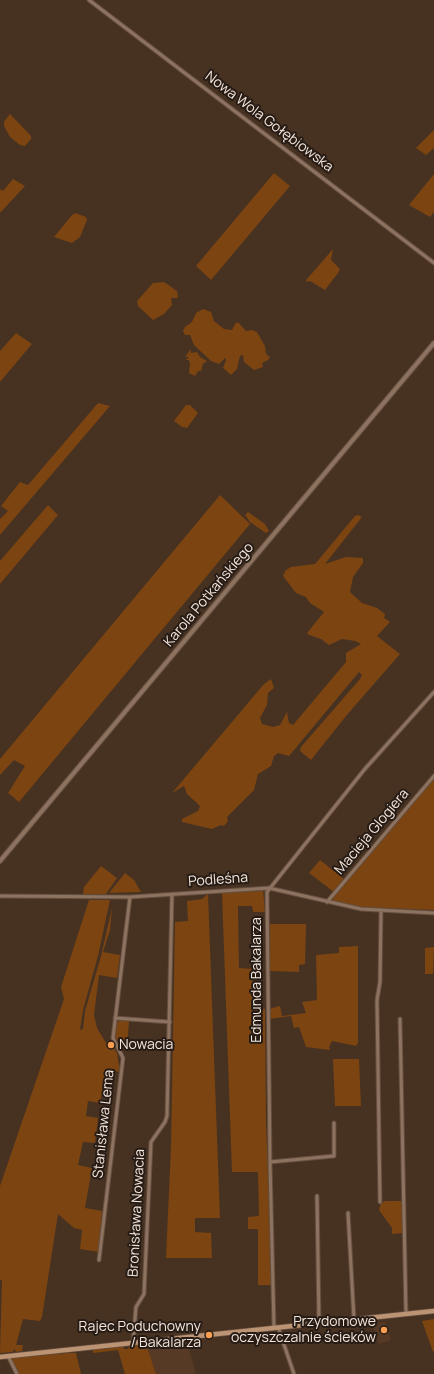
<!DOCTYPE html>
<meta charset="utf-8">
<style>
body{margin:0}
canvas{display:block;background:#473121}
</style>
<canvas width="434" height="1374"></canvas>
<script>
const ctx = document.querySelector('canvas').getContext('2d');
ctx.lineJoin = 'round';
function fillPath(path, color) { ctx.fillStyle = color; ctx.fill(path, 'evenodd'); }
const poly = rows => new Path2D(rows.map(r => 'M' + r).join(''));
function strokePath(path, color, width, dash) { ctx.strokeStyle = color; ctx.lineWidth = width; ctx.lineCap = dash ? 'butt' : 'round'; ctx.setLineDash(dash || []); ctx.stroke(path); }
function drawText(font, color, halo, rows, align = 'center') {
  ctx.font = font + ' Manrope,sans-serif'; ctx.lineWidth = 4; ctx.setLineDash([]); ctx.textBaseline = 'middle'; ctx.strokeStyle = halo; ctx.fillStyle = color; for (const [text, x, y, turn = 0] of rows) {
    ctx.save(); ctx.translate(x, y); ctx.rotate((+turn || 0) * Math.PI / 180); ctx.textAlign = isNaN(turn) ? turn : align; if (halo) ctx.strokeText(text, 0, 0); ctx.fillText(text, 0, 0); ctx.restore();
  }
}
fillPath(poly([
 [385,1322,391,1340,379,1344,372,1324],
 [187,1342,196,1374,156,1374,147,1347]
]), '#563a25');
fillPath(poly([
 [10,114,31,136,31,139,25,146,20,145,10,137,4,126,4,122],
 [434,130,434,148,426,155,416,148],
 [274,173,290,186,211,280,196,266],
 [434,174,434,212,430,217,409,205],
 [13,179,25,186,0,213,0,189,3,191],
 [75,213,86,217,87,220,80,237,72,243,54,237,72,215],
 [333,249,331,260,340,269,338,273,325,290,310,281,306,282,307,279],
 [164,282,177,291,178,298,171,298,172,305,164,314,153,320,138,306,137,301,153,283],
 [203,309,211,312,214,321,224,329,232,330,235,324,238,322,246,331,252,330,257,332,265,346,266,354,270,357,268,360,262,363,263,367,254,370,244,362,243,355,240,356,237,369,231,375,223,368,226,360,225,358,219,364,211,361,194,345,190,335,185,335,183,331,185,327,192,322,196,313],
 [16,333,32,344,0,382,0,351],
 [191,349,191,353,197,352,200,357,207,361,203,364,201,371,198,371,195,376,189,373,190,364,189,360,186,360,189,357,185,357],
 [98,403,110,406,0,535,0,519,8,511,1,506,20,482,28,485],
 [186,405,190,405,198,413,187,428,182,427,174,421],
 [220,495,250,524,19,802,8,793,25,766,14,760,0,775,0,759],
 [48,505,58,515,0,584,0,561],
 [248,512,265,524,269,531,266,533,250,522,245,515],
 [358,515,362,517,325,564,346,557,363,558,363,563,353,577,350,592,362,603,377,608,385,614,384,618,390,622,377,636,400,654,346,716,311,760,300,751,301,747,360,679,362,675,359,672,289,756,278,753,274,756,271,766,258,774,254,790,227,817,228,821,224,826,221,825,212,829,182,822,182,819,198,811,200,806,187,794,184,786,172,793,264,684,271,679,274,688,268,693,267,705,260,718,262,724,273,727,280,725,287,712,289,723,293,725,346,662,346,653,361,644,355,641,342,639,329,645,321,639,309,635,307,633,324,612,310,603,306,597,296,593,283,576,285,571,291,567,315,564,355,516],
 [434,779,434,910,359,907,336,902,332,899],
 [320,860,344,879,334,892,309,873],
 [101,866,117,878,106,894,83,894,84,887],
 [125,873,134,880,141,892,109,893],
 [263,890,265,912,253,912,252,906,238,906,239,968,252,969,253,1011,265,1009,266,1121,272,1285,258,1285,258,1229,248,1229,248,1217,259,1216,258,1172,232,1172,222,893],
 [208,894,220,1218,195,1218,195,1232,211,1233,212,1258,166,1258,171,1147,175,922,188,921,187,901,202,899],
 [89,900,110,900,98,956,83,1010,80,1030,83,1029,85,1011,101,956,112,908,110,930,103,952,120,955,117,978,99,975,94,1015,97,1028,106,1043,113,1047,117,1053,120,1072,106,1069,100,1103,88,1101,86,1116,98,1118,95,1143,83,1142,78,1165,92,1168,85,1208,102,1211,99,1252,80,1249,82,1230,74,1228,58,1214,42,1317,40,1321,23,1319,16,1345,23,1345,22,1351,16,1352,15,1349,12,1352,0,1353,2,1280,0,1280,0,1186,64,999,61,987],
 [269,924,306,924,305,964,299,965,299,972,269,971],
 [358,946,358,1043,356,1046,332,1041,329,1047,330,1050,306,1047,299,1027,294,1028,291,1016,269,1019,269,1009,280,1006,282,1016,306,1013,302,1002,317,1000,316,955,339,953,339,947],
 [434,947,433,974,425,974,425,948],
 [119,1021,129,1021,127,1048,124,1049,115,1037,116,1024],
 [333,1059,359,1059,361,1106,335,1106],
 [385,1201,403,1201,403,1233,392,1234,392,1228,379,1210,381,1203],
 [434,1319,434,1351,433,1352,422,1321],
 [154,1343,156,1346,147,1347,156,1374,125,1374,118,1350,93,1353,93,1349,123,1346,124,1349,128,1349,130,1345,139,1344,139,1347,143,1347,145,1344],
 [67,1353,76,1353,81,1374,19,1374,11,1361,12,1358]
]), '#7b4411');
const minor = poly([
 [89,0,434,263],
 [0,896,130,897,269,888,361,909,434,913],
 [327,902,434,776],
 [115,1018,170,1022],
 [400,1019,406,1314],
 [270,1162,334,1156,334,1123],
 [317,1196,319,1323],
 [380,1202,377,1000,380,982,381,911],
 [348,1213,354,1319],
 [99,1260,123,1058,113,1038,130,897],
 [278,1327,294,1374],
 [274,1328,270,1162,267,892,364,770,434,692],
 [133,1343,136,1307,144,1294,151,1142,165,1122,167,1116,172,894],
 [8,1356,17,1374]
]);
const tertiary = poly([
 [0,861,434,343]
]);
const secondary = poly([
 [0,1357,434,1311]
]);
strokePath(minor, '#634e3f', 5);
strokePath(tertiary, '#634e3f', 6);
strokePath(secondary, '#634e3f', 6);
strokePath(minor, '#8d725f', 3);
strokePath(tertiary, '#8d725f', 4);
strokePath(secondary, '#bc9373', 4.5);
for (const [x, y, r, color] of [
 [111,1045,4,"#fb9e51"],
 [384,1330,4,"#fb9e51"],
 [209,1335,4,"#fb9e51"]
]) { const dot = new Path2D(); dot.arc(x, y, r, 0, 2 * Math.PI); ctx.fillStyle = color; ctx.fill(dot); strokePath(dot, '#261c15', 1.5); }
drawText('14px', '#f3e5db', '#261c15', [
 ["Nowa Wola Gołębiowska",269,122,37],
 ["Karola Potkańskiego",209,595,-50],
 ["Macieja Glogiera",372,832,-50],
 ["Podleśna",218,880,-4],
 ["Edmunda Bakalarza",257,980,-90],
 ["Stanisława Lema",104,1124,-84],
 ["Bronisława Nowacia",137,1213,-87]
]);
drawText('14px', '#f3e5db', '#261c15', [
 ["Nowacia",119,1045,"left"],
 ["Przydomowe",376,1322],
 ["oczyszczalnie ścieków",376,1338],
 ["Rajec Poduchowny",201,1327],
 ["/ Bakalarza",201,1343]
], 'right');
</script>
